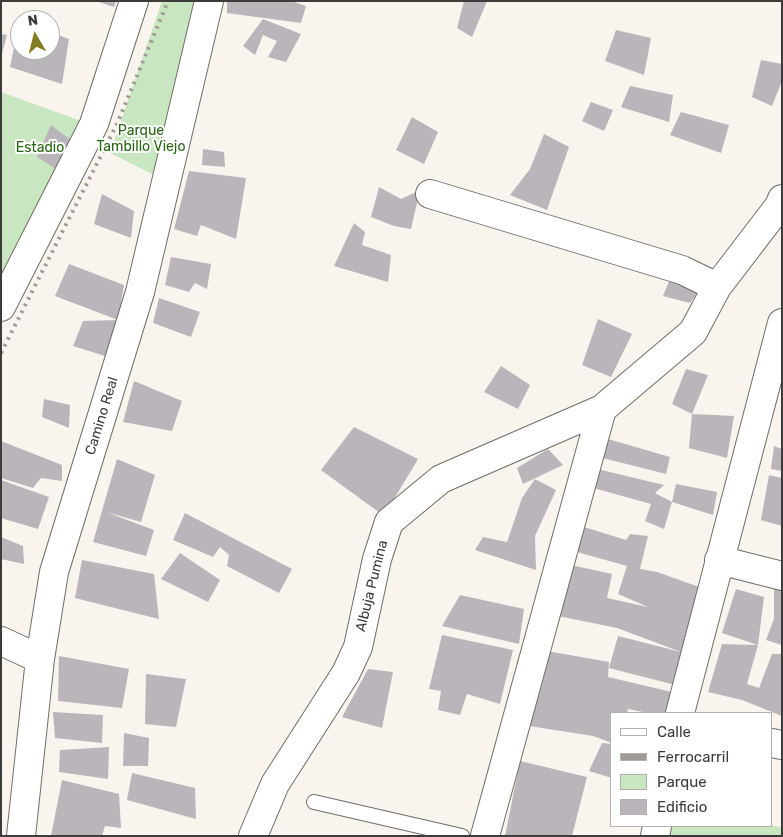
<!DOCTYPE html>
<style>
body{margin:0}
#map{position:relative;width:783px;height:837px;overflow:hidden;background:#faf4ef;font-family:Rubik,sans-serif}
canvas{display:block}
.frame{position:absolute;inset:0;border:2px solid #3e3c3a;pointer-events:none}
.legend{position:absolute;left:610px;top:712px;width:162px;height:115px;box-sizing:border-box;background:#fff;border:1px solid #b2b1b0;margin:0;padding:6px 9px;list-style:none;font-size:15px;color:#3e3c3a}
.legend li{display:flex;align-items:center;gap:10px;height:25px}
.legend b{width:25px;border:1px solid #b2b1b0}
.north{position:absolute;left:10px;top:10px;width:50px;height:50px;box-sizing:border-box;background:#fff;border:1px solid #b2b1b0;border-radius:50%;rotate:352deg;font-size:14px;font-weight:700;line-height:20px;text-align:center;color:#3e3c3a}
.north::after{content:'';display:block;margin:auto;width:18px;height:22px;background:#857c22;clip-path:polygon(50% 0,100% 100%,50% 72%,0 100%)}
</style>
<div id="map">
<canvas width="783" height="837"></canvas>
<div class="frame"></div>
<ul class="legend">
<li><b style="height:6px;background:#fff"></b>Calle</li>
<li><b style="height:6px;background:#9e9a96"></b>Ferrocarril</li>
<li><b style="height:14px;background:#c8e7c0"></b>Parque</li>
<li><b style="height:14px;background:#bab5ba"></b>Edificio</li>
</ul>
<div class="north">N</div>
</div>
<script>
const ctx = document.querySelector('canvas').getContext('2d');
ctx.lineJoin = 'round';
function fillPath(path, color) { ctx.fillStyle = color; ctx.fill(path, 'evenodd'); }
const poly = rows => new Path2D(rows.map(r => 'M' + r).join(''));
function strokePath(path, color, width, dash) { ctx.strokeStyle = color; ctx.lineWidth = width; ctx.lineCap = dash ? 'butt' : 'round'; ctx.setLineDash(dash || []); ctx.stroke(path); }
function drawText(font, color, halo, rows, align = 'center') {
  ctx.font = font + ' Rubik,sans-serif'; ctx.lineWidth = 4; ctx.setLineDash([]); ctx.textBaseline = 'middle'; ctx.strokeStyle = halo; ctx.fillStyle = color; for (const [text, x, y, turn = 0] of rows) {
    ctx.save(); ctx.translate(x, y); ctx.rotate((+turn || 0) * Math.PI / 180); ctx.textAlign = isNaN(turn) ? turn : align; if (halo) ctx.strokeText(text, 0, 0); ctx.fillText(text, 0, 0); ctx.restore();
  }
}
fillPath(poly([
 [162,1,203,1,156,176,110,153],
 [1,92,95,126,1,309],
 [772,825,782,828,782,836,667,836,670,826]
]), '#c8e7c0');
fillPath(poly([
 [96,1,116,1,114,7],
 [227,1,291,1,306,6,301,23,227,13],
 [464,1,487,1,472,37,457,28],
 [263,19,301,34,286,62,268,57,277,41,263,35,255,55,243,46],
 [19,24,20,50,50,50,50,32,69,39,62,84,10,67],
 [616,30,651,38,644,75,605,61],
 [1,34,7,35,2,54,1,54],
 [761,60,782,64,782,81,772,106,752,97],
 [630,86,673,95,669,122,621,107],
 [591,102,613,110,604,131,582,121],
 [681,112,729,125,721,153,670,135],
 [412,117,438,132,424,164,396,150],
 [51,125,75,143,61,172,37,157],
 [544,134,569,147,547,210,510,195,530,169],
 [203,149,224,152,225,167,202,165],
 [189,171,246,178,236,239,201,225,197,236,174,229],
 [379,187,401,199,420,190,411,229,394,226,371,217],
 [102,194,134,211,131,238,94,224],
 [354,223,365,232,362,245,391,255,388,282,334,266],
 [171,257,211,264,207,289,195,283,189,292,165,285],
 [69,264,124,285,118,320,108,357,73,346,83,321,118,320,55,296],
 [670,279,697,293,690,303,663,296],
 [159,298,200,312,191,337,153,323],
 [598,319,632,334,611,377,582,365],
 [501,366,530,385,518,409,484,392],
 [686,369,708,375,692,414,734,416,727,458,689,448,692,414,672,404],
 [134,381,182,401,172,431,123,422],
 [44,399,70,405,69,428,42,417],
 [354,427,418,459,384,516,321,470],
 [601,437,670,457,666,474,595,456],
 [1,441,62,465,62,481,41,478,33,488,1,478],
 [774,446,782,449,782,471,771,469],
 [548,449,563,465,523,484,517,468],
 [117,459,155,475,141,522,106,512,154,530,146,556,93,542],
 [597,469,664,485,655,493,672,502,664,529,645,521,651,504,590,487],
 [769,475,782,478,782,526,761,520],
 [535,479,556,490,535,536,536,570,475,550,483,537,507,542,522,498],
 [1,480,49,497,38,529,1,518],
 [676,484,717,492,713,515,672,502],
 [185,513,292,569,279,593,227,566,229,555,220,547,213,557,173,540],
 [584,527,626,540,630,534,648,536,640,569,657,572,702,588,679,686,609,668,618,636,681,652,617,628,558,616,571,565,612,574,607,598,648,607,618,594,627,566,577,552],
 [1,537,23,546,24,564,1,559],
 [180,553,220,580,208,602,161,579],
 [82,560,154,574,159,619,75,598],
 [774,586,782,587,782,645,766,640,774,619],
 [736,589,764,597,758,645,747,684,759,688,772,654,782,654,782,716,742,700,708,692,722,644,758,645,722,633],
 [460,595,524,609,519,644,442,626],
 [442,635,513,650,500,704,467,694,460,715,438,710,441,691,429,689],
 [547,651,609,662,608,677,672,692,669,713,648,713,628,709,627,713,612,713,612,743,593,736,529,726,543,681],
 [59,656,129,669,122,708,58,701],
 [368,669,393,672,382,728,342,717],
 [146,674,186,679,176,727,145,724],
 [53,712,103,715,102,743,55,738],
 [124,733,149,738,148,766,123,766],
 [602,743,612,744,612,778,589,771],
 [109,747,108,779,59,772,60,750],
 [520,761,587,777,572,836,505,836],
 [132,773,195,788,196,819,127,800],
 [62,780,119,794,121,828,105,826,102,836,51,836]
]), '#bab5ba');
const lane = poly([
 [314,802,462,836]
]);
const street = poly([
 [430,194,682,270,717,287],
 [1,307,94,124,134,1],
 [719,560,782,576],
 [1,641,40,659],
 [680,713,782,323],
 [772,743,782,745],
 [21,836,40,659,54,572,140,292,209,1],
 [253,836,275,784,346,673,358,647,377,559,389,522,441,479,602,409],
 [485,836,602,409,693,332,717,287,779,206,782,199],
 [655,836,657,826]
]);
strokePath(lane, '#716d68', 16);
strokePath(street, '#716d68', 30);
strokePath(lane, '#fff', 14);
strokePath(street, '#fff', 28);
strokePath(poly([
 [1,353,117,124,168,1]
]), '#9e9a96', 4, [2.5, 5]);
drawText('14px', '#276612', '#fff', [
 ["Parque",141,131],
 ["Tambillo Viejo",141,147],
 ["Estadio",40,148]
]);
drawText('14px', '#3e3c3a', '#fff', [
 ["Camino Real",102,416,-73],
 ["Albuja Pumina",372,586,-76]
]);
</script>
